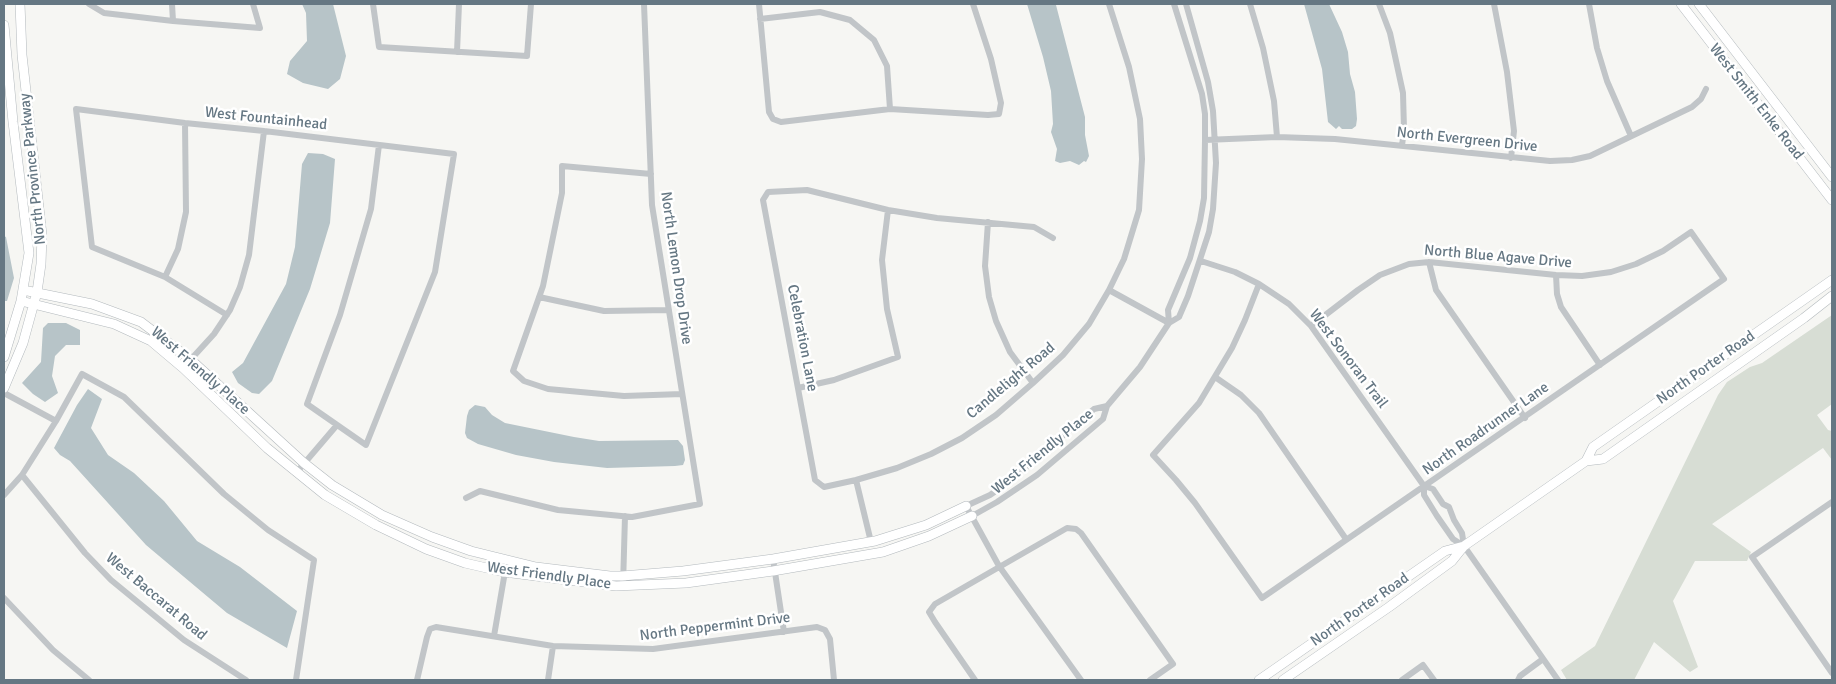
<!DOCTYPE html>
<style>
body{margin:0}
#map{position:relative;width:1836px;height:684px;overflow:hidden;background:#f6f6f3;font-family:Signika,sans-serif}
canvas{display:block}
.frame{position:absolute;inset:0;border:5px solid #657783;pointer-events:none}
</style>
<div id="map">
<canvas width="1836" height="684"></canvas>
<div class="frame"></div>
</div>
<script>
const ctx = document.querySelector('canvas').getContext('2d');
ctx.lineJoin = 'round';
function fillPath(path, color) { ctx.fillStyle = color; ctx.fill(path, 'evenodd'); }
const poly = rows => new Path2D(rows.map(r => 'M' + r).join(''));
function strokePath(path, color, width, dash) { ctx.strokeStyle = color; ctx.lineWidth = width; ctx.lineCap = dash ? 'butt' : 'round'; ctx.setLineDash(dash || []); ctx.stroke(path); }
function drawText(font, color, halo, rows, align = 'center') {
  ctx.font = font + ' Signika,sans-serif'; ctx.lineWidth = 5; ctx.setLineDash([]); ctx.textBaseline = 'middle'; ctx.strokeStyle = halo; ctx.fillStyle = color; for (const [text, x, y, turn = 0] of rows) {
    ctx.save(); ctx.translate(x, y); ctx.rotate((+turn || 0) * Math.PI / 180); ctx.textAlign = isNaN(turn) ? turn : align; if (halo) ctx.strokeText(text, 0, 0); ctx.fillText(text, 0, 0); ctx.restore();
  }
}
fillPath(poly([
 [1832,315,1832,404,1817,415,1828,430,1832,431,1832,460,1823,448,1712,524,1751,552,1747,561,1695,561,1673,601,1698,667,1690,672,1654,642,1634,680,1567,680,1561,670,1595,646,1718,395,1727,382,1750,367,1762,363]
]), '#d7ddd4');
fillPath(poly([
 [302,4,333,4,346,56,340,79,328,89,303,83,287,74,290,61,307,41,306,13],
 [1027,4,1056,5,1085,117,1085,135,1089,156,1086,162,1084,161,1079,165,1070,161,1060,163,1055,161,1057,149,1051,132,1053,124,1051,91,1043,57],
 [1304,4,1329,4,1342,32,1348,52,1350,74,1355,92,1357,119,1356,126,1352,129,1342,129,1339,126,1336,129,1328,122,1322,69],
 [308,153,323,154,335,159,330,223,310,289,272,381,259,394,252,393,238,383,232,372,243,363,286,284,295,247,302,164],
 [4,236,6,237,14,278,7,301,4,301],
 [48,323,66,323,80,330,80,345,66,345,55,356,52,376,58,393,45,402,33,394,22,383,41,362,43,328],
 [88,389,102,399,91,428,108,455,134,473,164,501,197,541,240,567,297,611,287,648,227,613,146,545,70,461,60,455,54,448,77,405],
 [475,405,485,407,492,415,505,423,574,437,599,441,678,440,683,446,685,460,683,465,675,466,607,468,554,462,516,455,478,444,467,438,465,433,467,416,469,410]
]), '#b7c4c8');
const secondary = poly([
 [1681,4,1832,200],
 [1699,4,1832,177],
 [4,25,13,122,29,253,21,301,4,357],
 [23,290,92,304,141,322,190,359,304,463,332,485,382,515,432,537,471,551,536,567,610,576,622,576,683,571,773,559,875,541,926,525,966,506],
 [21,301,114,324,151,341,183,368,267,448,325,495,376,525,426,549,465,563,504,572,616,586,686,583,773,571,883,552,929,536,972,516],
 [4,388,23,343,37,292,41,264,42,235,22,55,20,4],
 [1586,461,1603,459,1804,318,1832,296],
 [1259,680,1445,551,1464,546],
 [1283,680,1389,607,1452,561,1464,546,1586,461,1593,447,1832,280]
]);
strokePath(secondary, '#b3b9bd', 10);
strokePath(poly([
 [89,4,104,13,173,21,260,28,253,4],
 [172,4,173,21],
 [373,4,379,47,527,56,531,4],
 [759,4,769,112,773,119,781,122,890,109,988,115,999,114,1001,103,991,59,973,4],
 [1250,4,1263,48,1274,101,1277,137],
 [1379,4,1390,33,1403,93,1404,129,1402,146],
 [1494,4,1507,72,1514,131,1511,158],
 [1589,4,1597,48,1607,81,1631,136],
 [760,19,820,12,850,20,874,40,887,66,890,109],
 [457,52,459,4],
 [1205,140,1277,137,1335,139,1550,161,1572,160,1590,156,1692,107,1701,99,1706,89],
 [651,174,562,166,562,193,543,286,513,371,524,381,548,389,624,396,682,394],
 [988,222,985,266,989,297,996,321,1010,352,1033,383],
 [1053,238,1034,227,937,218,888,210,807,190,768,192,763,200,815,480,824,487,856,480,897,468,931,454,962,438,996,415,1033,383,1063,355,1089,324,1109,290,1124,259,1139,210,1142,159,1140,119,1129,67,1109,4],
 [1201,261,1235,272,1259,284,1289,304,1311,326,1424,486,1424,495,1437,516,1453,539,1464,546,1558,680],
 [1429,262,1436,290,1525,418],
 [1556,275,1557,294,1561,307,1600,365],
 [165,277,178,249,186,212,185,123],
 [1259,284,1245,320,1232,348,1199,403,1153,455,1176,480,1195,503,1262,598,1724,279,1691,232,1663,251,1636,264,1611,272,1582,276,1556,275,1429,262,1409,264,1380,275,1358,290,1311,326],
 [1109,290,1169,323],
 [539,297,604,311,669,310],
 [227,315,165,277,92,247,76,109,185,123,264,131,454,154,435,272,366,445,307,404,340,315,371,209,379,145],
 [1169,323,1168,310,1190,258,1200,221,1204,198,1205,140,1205,114,1202,94,1174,4],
 [183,368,214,334,230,310,240,287,249,255,264,131],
 [1215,377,1241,395,1259,413,1346,539],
 [798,388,834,380,898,357,887,309,882,260,888,210],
 [4,393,56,421],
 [296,473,337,425],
 [22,475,85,553,111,580,184,640,246,680],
 [856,480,871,542],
 [1424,486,1433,489,1443,504,1449,507,1454,520,1462,533,1464,546],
 [4,495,22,475,56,421,82,374,124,397,224,494,268,530,314,560,296,680],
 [466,498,480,491,558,510,632,517,700,504,652,205,644,4],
 [1832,502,1752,557,1832,673],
 [972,516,997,502,1037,475,1103,419,1107,406,1140,367,1169,323,1179,317,1188,296,1209,232,1213,209,1216,163,1213,111,1208,82,1186,4],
 [773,559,784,632],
 [623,586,625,516],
 [4,598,53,650,89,680],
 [494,636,507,560],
 [417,680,427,637,430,629,436,627,553,646,653,649,817,627,825,630,830,639,834,680],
 [548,680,553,646],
 [975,680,935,622,929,612,935,604,1067,528,1076,529,1081,533,1173,664,1150,680],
 [1081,680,999,566,966,506,990,495,1009,482,1094,409,1107,406],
 [1402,680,1423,665,1434,680],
 [1518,680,1520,676,1543,659]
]), '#c1c5c8', 6);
strokePath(secondary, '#fff', 9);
drawText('15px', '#657783', '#fff', [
 ["West Smith Enke Road",1756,102,52],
 ["West Fountainhead",266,119,6],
 ["North Evergreen Drive",1467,140,6],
 ["North Province Parkway",33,169,-96],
 ["North Blue Agave Drive",1498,257,5],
 ["North Lemon Drop Drive",676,268,82],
 ["Celebration Lane",802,338,79],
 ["West Sonoran Trail",1348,359,53],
 ["North Porter Road",1706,368,-35],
 ["West Friendly Place",200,371,41],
 ["Candlelight Road",1011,381,-40],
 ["North Roadrunner Lane",1486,429,-35],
 ["West Friendly Place",1043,452,-39],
 ["West Friendly Place",549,576,8],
 ["West Baccarat Road",156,597,40],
 ["North Porter Road",1360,610,-35],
 ["North Peppermint Drive",715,627,-7]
]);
</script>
